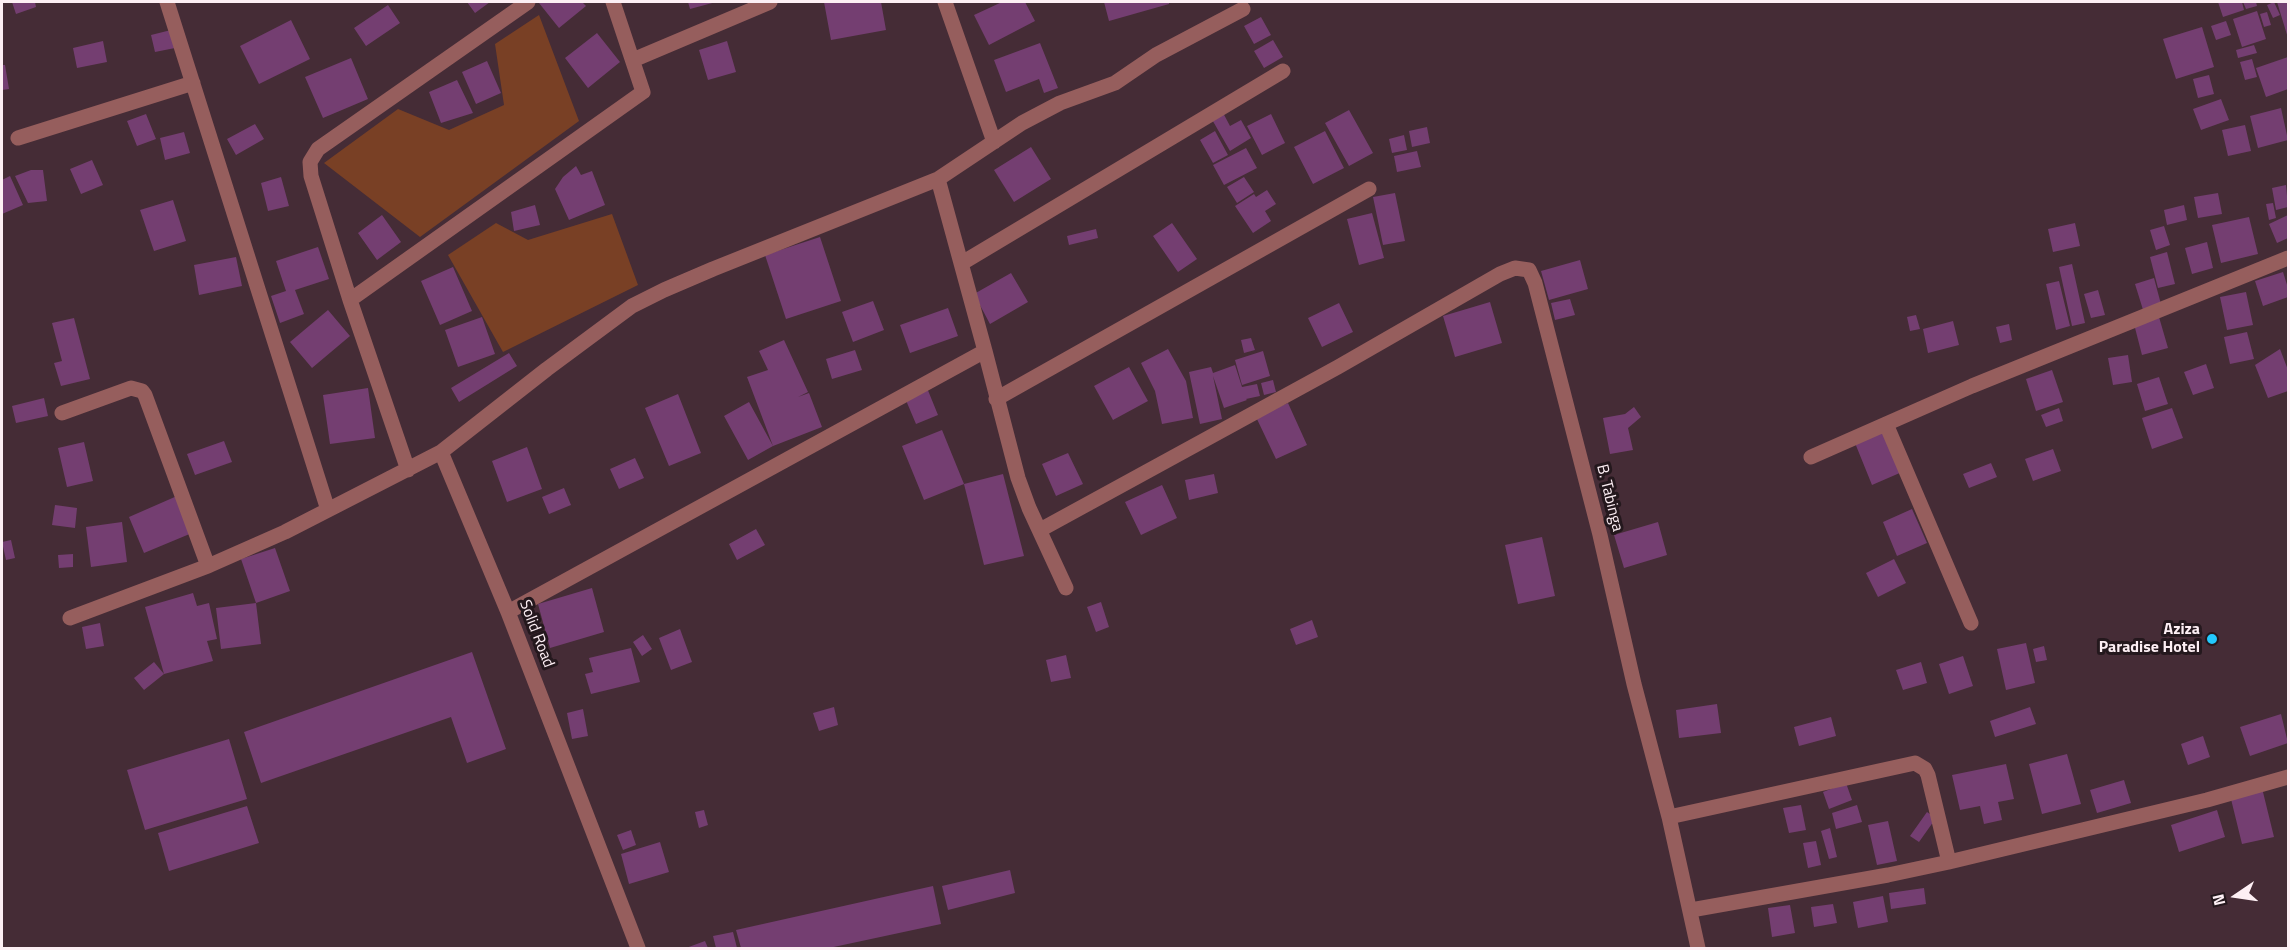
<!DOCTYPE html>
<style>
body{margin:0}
#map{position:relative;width:2290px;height:950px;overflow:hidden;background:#452c36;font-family:"Titillium Web",sans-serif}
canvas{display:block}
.frame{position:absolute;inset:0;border:3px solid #fdeff4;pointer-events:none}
.north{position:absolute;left:2206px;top:866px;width:60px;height:60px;-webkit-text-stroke:4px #24181d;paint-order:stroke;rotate:257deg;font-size:16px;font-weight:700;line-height:24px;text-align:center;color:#fdeff4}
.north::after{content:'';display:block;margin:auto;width:21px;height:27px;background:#fdeff4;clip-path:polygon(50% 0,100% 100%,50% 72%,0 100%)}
</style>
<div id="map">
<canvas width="2290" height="950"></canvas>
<div class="frame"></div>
<div class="north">N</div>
</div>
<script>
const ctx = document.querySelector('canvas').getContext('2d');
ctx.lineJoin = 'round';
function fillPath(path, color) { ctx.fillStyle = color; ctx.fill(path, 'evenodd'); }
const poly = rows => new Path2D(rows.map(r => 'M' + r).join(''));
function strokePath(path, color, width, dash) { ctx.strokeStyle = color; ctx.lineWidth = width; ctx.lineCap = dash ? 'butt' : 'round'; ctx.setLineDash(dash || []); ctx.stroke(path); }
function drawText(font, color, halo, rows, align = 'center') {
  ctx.font = font + ' "Titillium Web",sans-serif'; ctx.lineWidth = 6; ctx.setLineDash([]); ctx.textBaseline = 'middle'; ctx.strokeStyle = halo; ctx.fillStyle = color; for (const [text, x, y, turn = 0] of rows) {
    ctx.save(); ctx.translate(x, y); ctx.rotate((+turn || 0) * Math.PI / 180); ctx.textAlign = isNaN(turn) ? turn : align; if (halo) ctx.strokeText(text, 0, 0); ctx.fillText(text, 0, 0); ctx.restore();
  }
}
fillPath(poly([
 [539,15,579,121,420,237,324,163,398,109,449,130,504,105,495,44],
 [612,214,638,285,503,352,448,255,496,223,528,240]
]), '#794025');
fillPath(poly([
 [12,2,35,2,36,7,16,14],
 [467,2,490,2,475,13],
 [541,2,582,2,586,6,559,28,539,3],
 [688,2,716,2,690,9],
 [824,2,881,2,886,30,831,40],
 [1002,2,1025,2,1035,21,989,45,974,15],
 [1104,2,1169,2,1169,4,1109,21],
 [2218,2,2242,2,2244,10,2223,17],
 [2243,2,2256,2,2257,6,2246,9],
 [2274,2,2280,15,2273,18,2267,5],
 [2277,2,2288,2,2288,38],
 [388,5,400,23,366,46,354,28],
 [2257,11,2266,39,2242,47,2233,19],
 [2267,12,2271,25,2264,27,2260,14],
 [1261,17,1271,35,1254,44,1244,26],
 [291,20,310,59,259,84,240,46],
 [2226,21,2231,35,2216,40,2211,26],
 [2202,27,2214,67,2176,79,2163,39],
 [171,30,175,48,155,52,151,35],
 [597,33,620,62,588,88,565,58],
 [1273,40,1283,57,1264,68,1254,51],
 [103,41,107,62,77,68,73,48],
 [727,41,736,72,708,80,699,50],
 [1040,43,1058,88,1044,93,1039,79,1006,92,994,60],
 [2254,45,2257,53,2238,58,2236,50],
 [2288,57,2288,89,2266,97,2256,68],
 [351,58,368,99,323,118,305,77],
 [2252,59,2257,77,2245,80,2240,62],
 [487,61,501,93,476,104,462,72],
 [2,65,5,65,9,89,2,90],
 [2209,75,2214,94,2198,98,2193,79],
 [457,80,473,113,441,123,429,92],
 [2221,99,2229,120,2201,130,2193,109],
 [2281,108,2288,140,2258,148,2250,116],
 [1221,109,1230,126,1241,120,1251,138,1230,151,1210,116],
 [1349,110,1373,153,1349,166,1325,123],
 [146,114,156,139,137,146,127,121],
 [1271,114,1285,143,1262,155,1247,126],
 [255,124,264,139,236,155,227,139],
 [2245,125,2251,151,2228,156,2222,130],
 [1427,127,1430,143,1412,147,1409,131],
 [1215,131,1228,155,1213,163,1200,140],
 [1325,131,1344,168,1313,184,1294,147],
 [184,132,190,153,165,160,160,138],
 [1404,135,1407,150,1392,153,1389,139],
 [1031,147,1051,179,1014,202,994,170],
 [1246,148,1257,168,1224,185,1213,165],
 [1417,151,1421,167,1397,172,1394,156],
 [92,160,103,185,81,194,70,169],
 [576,166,581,175,592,171,605,205,569,220,555,189,563,177],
 [31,170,43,170,47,201,28,203,15,176],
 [10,176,23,205,2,214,2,180],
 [281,177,289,206,268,211,261,183],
 [1244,177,1254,192,1237,203,1227,187],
 [2286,185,2288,207,2276,210,2272,188],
 [1267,190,1276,204,1265,211,1271,221,1253,233,1235,206,1254,194,1256,197],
 [1395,193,1405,241,1383,245,1373,197],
 [2218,193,2222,214,2198,218,2194,197],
 [173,200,186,241,154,251,140,210],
 [2273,203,2276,218,2269,220,2266,204],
 [535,205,540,225,514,231,511,212],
 [2184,205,2187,220,2167,225,2164,210],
 [1372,213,1384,258,1359,265,1347,219],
 [382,215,401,242,377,260,358,233],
 [2288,215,2288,238,2277,243,2269,224],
 [2249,217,2258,254,2221,263,2212,225],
 [1172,223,1197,259,1178,272,1153,236],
 [2075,223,2080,246,2053,252,2048,229],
 [2164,226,2170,245,2156,250,2150,230],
 [1096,229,1098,238,1069,245,1067,236],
 [820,237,841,301,786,319,765,255],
 [2207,242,2213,268,2192,274,2185,248],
 [318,247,329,279,295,290,304,314,280,323,271,296,286,291,276,261],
 [2167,252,2175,284,2158,288,2150,257],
 [236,257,242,286,199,295,194,265],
 [1580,260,1588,289,1549,300,1541,271],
 [2072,264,2085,323,2072,326,2059,267],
 [453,267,472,311,440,325,421,281],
 [2283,272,2288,288,2288,297,2263,306,2255,281],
 [1011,273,1028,302,990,324,974,294],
 [2154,278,2162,308,2144,313,2135,284],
 [2059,281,2070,326,2056,330,2046,284],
 [2098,290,2105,315,2091,318,2084,294],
 [2246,292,2253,325,2227,330,2220,297],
 [1570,299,1575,315,1555,320,1551,303],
 [873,301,884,330,853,342,842,312],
 [1490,302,1502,343,1455,357,1443,316],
 [1339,303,1353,332,1322,347,1308,318],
 [948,308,958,336,910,353,900,325],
 [328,310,350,336,312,368,290,342],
 [1916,315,1920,329,1910,331,1907,317],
 [482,317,495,354,458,367,445,330],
 [2159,317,2168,348,2142,355,2134,324],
 [74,318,90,379,61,386,54,363,62,361,52,323],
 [1953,321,1959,345,1928,353,1923,329],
 [2009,324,2012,340,2000,343,1996,327],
 [2247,332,2254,359,2230,364,2224,337],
 [1251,338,1255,350,1244,353,1241,340],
 [784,340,808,392,798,397,809,393,822,427,773,446,747,377,768,370,759,351],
 [1168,349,1186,381,1193,418,1162,424,1155,391,1141,363],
 [2280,349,2288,370,2288,391,2268,398,2255,365],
 [855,350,862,370,832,379,826,359],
 [1263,351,1270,376,1242,385,1235,360],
 [509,353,517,366,459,402,451,388],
 [2128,355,2132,382,2113,385,2108,358],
 [2206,364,2214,388,2193,395,2184,372],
 [1235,365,1242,387,1257,384,1260,396,1246,399,1247,400,1224,408,1213,376,1222,419,1200,424,1189,372,1211,367,1213,373],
 [1129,367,1148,401,1113,420,1094,386],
 [2052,370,2063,402,2036,411,2026,379],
 [2159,377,2168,404,2145,411,2137,384],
 [1273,380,1276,392,1264,395,1261,383],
 [368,388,375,438,330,444,323,395],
 [927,388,938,415,916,424,905,398],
 [678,394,701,453,669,466,645,408],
 [44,398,48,416,16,423,12,406],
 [749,402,773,446,748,460,724,416],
 [1288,403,1307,445,1276,459,1256,417],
 [1634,407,1641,417,1628,428,1633,450,1610,454,1603,418,1625,414],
 [2059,408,2063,421,2046,427,2041,415],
 [2172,408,2183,438,2152,449,2142,418],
 [942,430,964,484,924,500,902,446],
 [1884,430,1902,472,1872,485,1855,443],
 [224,441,232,462,195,475,187,454],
 [84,442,93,481,67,487,58,448],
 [527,447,542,489,507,502,492,461],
 [2053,449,2061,471,2033,481,2025,459],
 [1068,453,1083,484,1056,496,1042,464],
 [635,458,644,478,619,489,610,469],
 [1991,463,1997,477,1969,488,1963,474],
 [1003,474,1024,556,984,565,964,484],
 [1214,474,1218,493,1189,500,1185,480],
 [1162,485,1177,518,1141,535,1125,502],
 [564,488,571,505,549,514,542,497],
 [177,496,192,533,144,553,129,517],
 [55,505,77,508,75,528,52,525],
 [1912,509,1927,543,1897,556,1883,522],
 [122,522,127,562,91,567,86,527],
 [1658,522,1667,555,1624,568,1614,535],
 [756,529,765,545,737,560,729,544],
 [1542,537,1555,596,1518,604,1505,545],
 [11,540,15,558,6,560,2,542],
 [275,548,290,591,256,603,261,644,221,649,216,608,256,603,241,559],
 [73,554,73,567,59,568,58,555],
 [1894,559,1906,583,1878,597,1866,573],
 [592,588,604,632,550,648,538,604],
 [193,593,197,606,209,603,217,639,207,641,213,661,164,674,145,607],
 [1101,602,1109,627,1096,632,1087,607],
 [1312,620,1318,637,1296,645,1290,629],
 [100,623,104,646,86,649,82,627],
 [680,629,692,662,671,670,659,638],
 [643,635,652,649,642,656,633,642],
 [2026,643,2035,683,2006,690,1997,649],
 [2044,646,2047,660,2036,662,2033,649],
 [631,648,640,682,591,694,585,674,593,672,589,658],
 [472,652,506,749,467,763,451,717,261,783,244,732],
 [1066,655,1071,678,1051,682,1046,660],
 [1963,656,1973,686,1949,694,1939,664],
 [154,662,164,674,144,690,134,678],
 [1921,662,1927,683,1903,690,1896,670],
 [1717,704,1721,733,1679,738,1676,710],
 [834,707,838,725,819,731,813,713],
 [2030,707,2036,724,1995,737,1990,721],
 [583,709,588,736,572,739,567,713],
 [2281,714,2288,743,2250,756,2240,727],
 [1831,717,1836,736,1799,746,1794,727],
 [2203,736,2210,757,2188,765,2181,744],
 [229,739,247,799,145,830,127,770],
 [2067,754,2081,804,2042,814,2029,764],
 [2006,764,2014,799,1998,802,2002,820,1984,824,1980,806,1960,810,1952,775],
 [2124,780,2131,803,2097,813,2090,790],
 [1846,783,1852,800,1829,809,1823,792],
 [2262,788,2274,837,2242,844,2230,795],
 [1801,805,1806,830,1789,833,1783,808],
 [1857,805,1862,822,1836,829,1832,813],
 [247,806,259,843,169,871,158,833],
 [704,810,708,825,699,828,695,812],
 [2217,810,2225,837,2179,852,2171,825],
 [1927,812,1936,818,1919,842,1910,836],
 [1888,821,1897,861,1877,865,1868,825],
 [1830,828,1837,857,1829,859,1821,831],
 [631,830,636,845,623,850,617,835],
 [1816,841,1821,865,1808,868,1803,843],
 [660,842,669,872,629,884,621,854],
 [1010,870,1015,893,948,910,942,886],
 [933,886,941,924,829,948,741,948,736,930],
 [1924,888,1926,904,1891,909,1889,893],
 [1883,896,1888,922,1858,928,1853,902],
 [1833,904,1837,923,1814,927,1811,907],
 [1790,905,1795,933,1772,937,1768,908],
 [733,932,737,948,716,948,713,936],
 [705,941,708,948,686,948]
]), '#743e71');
strokePath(poly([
 [167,2,328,510],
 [945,2,994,142],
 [633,60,770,2],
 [18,138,193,83],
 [962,263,1283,71],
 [350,300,643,92,613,2],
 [985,351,1018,478,1029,508,1066,588],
 [996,399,1369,189],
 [62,413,131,388,142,391,145,395,208,566],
 [1886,424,1971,623],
 [441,452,547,369,632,306,664,290,713,269,938,179,1022,123,1060,103,1115,83,1156,55,1243,9],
 [1811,457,1972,386,2288,258],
 [408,470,350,300,311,176,310,162,318,149,528,2],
 [1040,530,1338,367,1500,274,1515,268,1529,270,1535,283,1600,535,1634,684,1669,817,1698,948],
 [508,612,985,351,938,179],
 [70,618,208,566,285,532,441,452,508,612,638,948],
 [1669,817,1915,763,1925,769,1928,775,1949,862],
 [1691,910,1888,875,1949,862,2207,800,2288,777]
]), '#965e5d', 15);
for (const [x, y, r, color] of [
 [2212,639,6,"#23c9fe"]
]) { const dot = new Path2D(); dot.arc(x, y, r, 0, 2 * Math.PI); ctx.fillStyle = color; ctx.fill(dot); strokePath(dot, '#24181d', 2); }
drawText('16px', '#fdeff4', '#24181d', [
 ["B. Tabinga",1609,498,76],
 ["Solid Road",536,634,69]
]);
drawText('bold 16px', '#fdeff4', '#24181d', [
 ["Aziza",2200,630],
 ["Paradise Hotel",2200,648]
], 'right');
</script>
